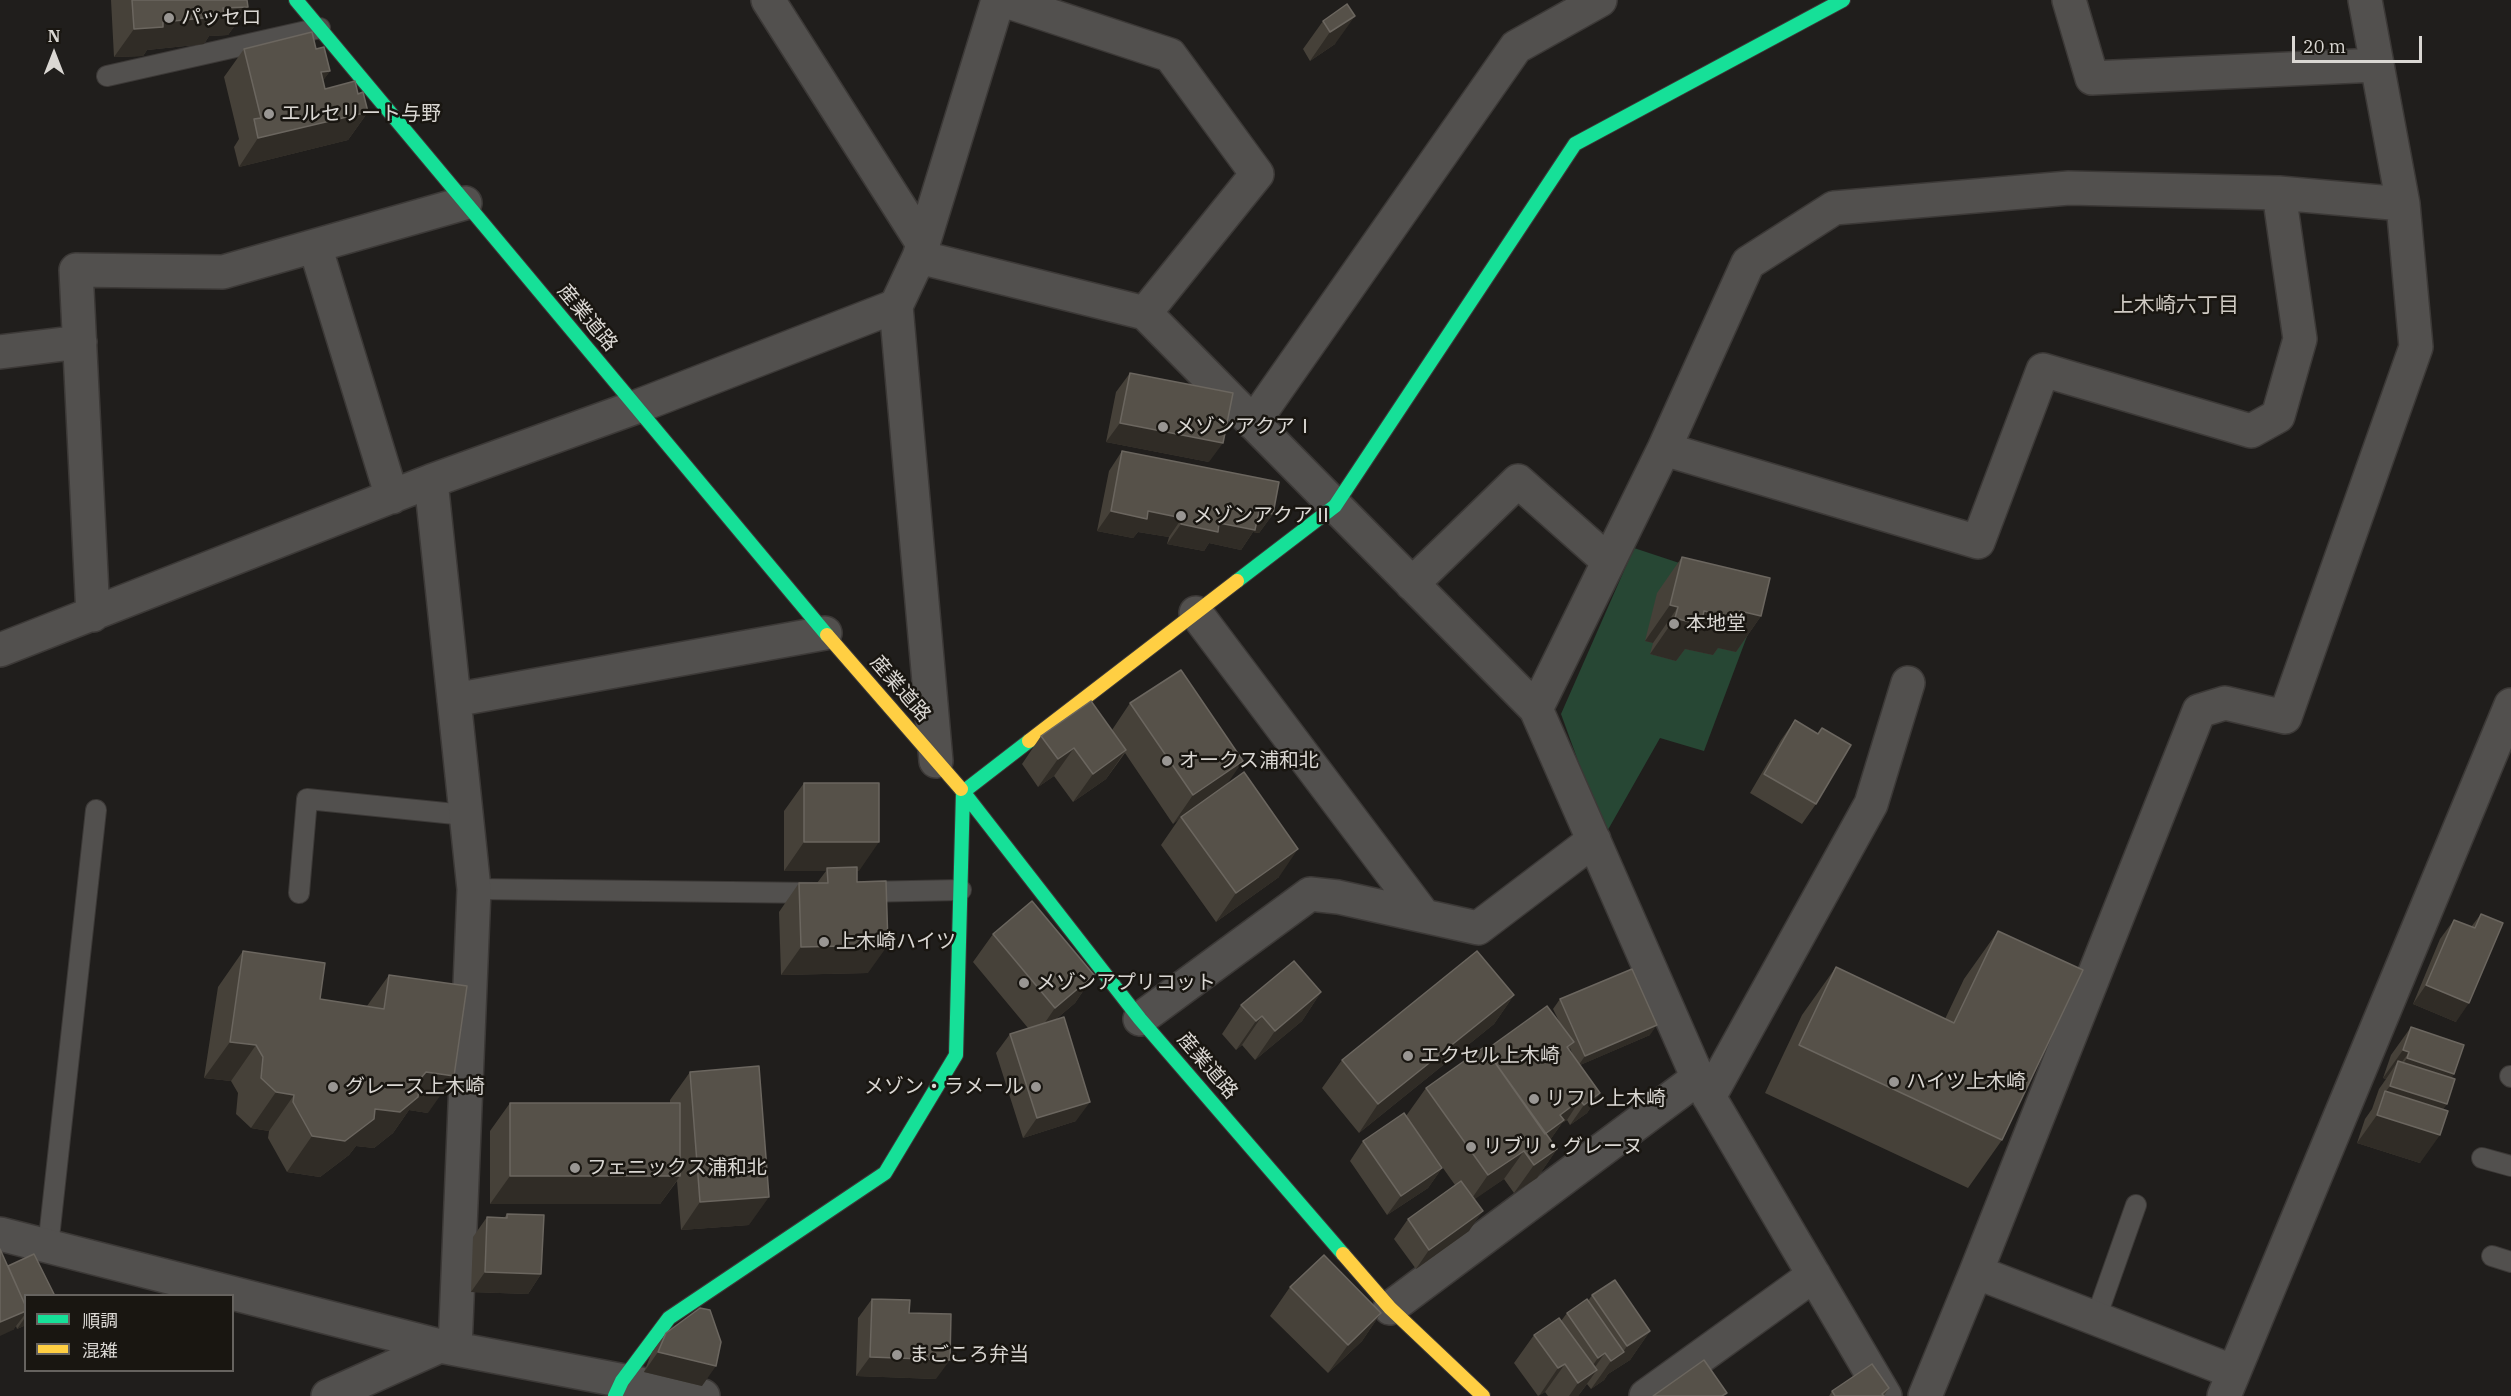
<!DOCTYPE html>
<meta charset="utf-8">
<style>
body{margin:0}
#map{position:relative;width:2511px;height:1396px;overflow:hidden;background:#201e1c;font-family:"IBM Plex Serif","Noto Sans JP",serif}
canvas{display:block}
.legend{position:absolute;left:24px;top:1294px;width:210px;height:78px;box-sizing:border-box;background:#191611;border:2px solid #66635f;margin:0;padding:8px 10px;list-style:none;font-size:18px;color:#dad7d3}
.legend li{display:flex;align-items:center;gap:12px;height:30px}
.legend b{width:30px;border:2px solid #66635f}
.north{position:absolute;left:24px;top:24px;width:60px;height:60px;-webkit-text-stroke:4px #191611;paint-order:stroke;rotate:0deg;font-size:16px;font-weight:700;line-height:24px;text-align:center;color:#dad7d3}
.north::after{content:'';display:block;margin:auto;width:21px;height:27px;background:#dad7d3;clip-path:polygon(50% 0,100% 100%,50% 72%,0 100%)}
.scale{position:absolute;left:2292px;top:36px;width:130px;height:27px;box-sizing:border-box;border:3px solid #dad7d3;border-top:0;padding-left:8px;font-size:18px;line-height:21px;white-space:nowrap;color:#dad7d3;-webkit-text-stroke:4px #191611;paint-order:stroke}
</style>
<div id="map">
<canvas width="2511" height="1396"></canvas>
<ul class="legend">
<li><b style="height:8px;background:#16e098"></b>順調</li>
<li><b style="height:8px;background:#ffcf43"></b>混雑</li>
</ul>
<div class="north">N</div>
<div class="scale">20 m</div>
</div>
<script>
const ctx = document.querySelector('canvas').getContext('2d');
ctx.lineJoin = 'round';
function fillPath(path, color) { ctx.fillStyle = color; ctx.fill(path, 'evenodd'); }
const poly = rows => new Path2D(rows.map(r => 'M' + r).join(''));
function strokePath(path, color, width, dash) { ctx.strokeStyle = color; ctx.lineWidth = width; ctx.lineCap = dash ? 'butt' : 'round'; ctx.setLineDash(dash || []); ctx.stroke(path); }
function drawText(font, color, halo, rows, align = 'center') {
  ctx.font = font + ' "IBM Plex Serif","Noto Sans JP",serif'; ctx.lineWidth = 5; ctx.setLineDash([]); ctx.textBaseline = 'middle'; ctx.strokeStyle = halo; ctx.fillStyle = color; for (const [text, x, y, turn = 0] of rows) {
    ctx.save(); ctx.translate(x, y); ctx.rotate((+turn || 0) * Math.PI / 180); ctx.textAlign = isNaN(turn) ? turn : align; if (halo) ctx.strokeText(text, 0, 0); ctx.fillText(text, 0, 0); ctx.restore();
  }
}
fillPath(poly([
 [1634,548,1764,591,1704,751,1660,738,1605,835,1561,714]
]), '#274734');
const lane = poly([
 [107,76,320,28],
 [474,889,817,893],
 [861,892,961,890],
 [299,893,307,799,465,815],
 [2510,1076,2511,1077],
 [2482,1158,2511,1166],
 [48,1247,96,810],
 [2492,1256,2511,1262],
 [2096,1318,2136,1205]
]);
const street = poly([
 [768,0,923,244],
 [1003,0,1170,55,1257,174,1145,313],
 [2069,0,2092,78,2377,65],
 [315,246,392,497],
 [919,257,1145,313,1536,709,1698,1078,1885,1396],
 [0,352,80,342],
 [1253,423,1516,47,1600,0],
 [1664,449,1978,542,2043,370,2251,431,2278,416,2300,339,2279,193],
 [431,481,474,889,455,1348],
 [1412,584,1518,481,1608,561],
 [1196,613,1424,916],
 [93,615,76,270,223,272,465,203],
 [0,650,431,481,636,407,896,306],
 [454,700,825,633],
 [1536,709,1664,449,1748,263,1834,208,2069,188,2279,193,2403,204],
 [936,761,896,306,919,257,998,0],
 [1140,1019,1310,894,1338,897,1478,928,1594,840],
 [1709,1097,1871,804,1908,683],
 [0,1234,440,1346,703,1396],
 [1976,1272,2234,1372],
 [1390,1308,1698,1078],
 [328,1396,440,1346],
 [1646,1396,1814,1275],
 [1925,1396,1976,1272,2199,711,2225,703,2285,717,2416,347,2403,204,2365,0],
 [2224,1396,2511,705]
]);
const fast = poly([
 [296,0,827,635],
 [1237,581,1335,506,1575,144,1843,0],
 [961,789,1140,1019,1343,1254],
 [615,1396,622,1381,669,1318,885,1173,956,1055,963,792,1029,741]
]);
const slow = poly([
 [827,635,961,789],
 [1029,741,1237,581],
 [1343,1254,1390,1308,1483,1396]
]);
strokePath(lane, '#3c3937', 22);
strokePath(street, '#3c3937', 36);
strokePath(fast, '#3c3937', 16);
strokePath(slow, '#3c3937', 16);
strokePath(lane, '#52504e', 20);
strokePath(street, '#52504e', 33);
strokePath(fast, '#16e098', 14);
strokePath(slow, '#ffcf43', 14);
fillPath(poly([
 [111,0,247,0,248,7,228,35,209,36,204,44,147,50,143,56,114,57],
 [1347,4,1335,44,1310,61,1303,49,1323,21],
 [244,49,316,49,330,71,323,80,325,89,358,94,368,112,348,140,239,167,234,147,239,139,224,77],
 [1130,373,1209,462,1106,442,1116,392],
 [1122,451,1273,514,1259,533,1253,532,1241,550,1209,543,1204,551,1167,544,1169,537,1138,532,1133,538,1097,531,1109,471],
 [1682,557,1761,616,1736,652,1718,648,1713,655,1685,649,1676,661,1650,654,1653,643,1645,641,1657,593],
 [1130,703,1227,784,1279,877,1216,922,1161,845,1179,819,1173,824,1125,753,1106,779,1073,802,1054,776,1038,787,1022,764,1041,736,1112,730],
 [1795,720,1818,734,1816,804,1802,824,1750,793,1781,740],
 [804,783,859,871,857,871,857,882,868,973,781,975,779,912,799,883,817,883,826,871,784,871,784,811],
 [2481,914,2456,1022,2413,1004,2440,939,2454,920,2471,927],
 [1998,931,2002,1140,1968,1188,1765,1093,1802,1015,1836,967,1945,1019,1964,979],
 [993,934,1094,975,1075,1003,1055,1020,1076,1121,1023,1138,996,1053,1010,1034,1028,1028,973,962],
 [243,951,320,999,367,1006,389,975,428,1113,409,1110,393,1133,374,1148,356,1146,349,1155,320,1177,287,1172,268,1138,269,1131,251,1128,236,1114,238,1093,231,1081,204,1078,218,987],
 [1321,992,1302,1021,1255,1060,1242,1045,1236,1050,1222,1034,1241,1005],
 [1514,995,1494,1024,1359,1133,1322,1088,1342,1060],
 [1560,999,1650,1035,1580,1065,1600,1093,1587,1113,1570,1125,1567,1120,1562,1123,1550,1140,1557,1149,1537,1178,1514,1193,1504,1179,1474,1199,1469,1231,1416,1269,1394,1239,1408,1219,1455,1185,1406,1116,1426,1088,1487,1052,1490,1047,1559,1021,1553,1009],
 [1570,1048,1574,1058,1569,1050],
 [2411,1027,2454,1074,2451,1078,2447,1104,2443,1109,2420,1163,2357,1143,2365,1119,2372,1109,2379,1089,2386,1079,2383,1078,2391,1055],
 [690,1072,749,1225,681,1230,677,1181,660,1204,490,1204,490,1131,510,1103,670,1103,670,1100],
 [1363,1141,1442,1168,1428,1188,1387,1215,1350,1161],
 [507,1214,541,1274,528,1294,471,1292,473,1237,487,1217,504,1218],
 [8,1266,26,1296,26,1325,17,1329,16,1326,13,1330],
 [1290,1287,1381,1313,1362,1341,1328,1373,1270,1316],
 [1592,1295,1650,1331,1630,1360,1608,1374,1604,1380,1591,1389,1587,1384,1578,1396,1548,1396,1545,1392,1538,1396,1514,1363,1534,1335,1561,1321,1567,1313,1588,1301],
 [872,1299,909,1313,936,1379,856,1376,858,1318],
 [666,1333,702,1386,644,1372,652,1352],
 [1889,1388,1884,1396,1829,1396,1832,1391]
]), '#464139');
fillPath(poly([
 [248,7,228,35,209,36,204,44,147,50,143,56,114,57,134,29,223,8],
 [1355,16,1335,44,1310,61,1330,32],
 [330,71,310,99,321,72],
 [368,112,348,140,239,167,258,138],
 [1120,423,1223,443,1209,462,1106,442],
 [1111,511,1148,511,1182,518,1169,537,1138,532,1133,538,1097,531],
 [1259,511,1273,514,1259,533,1253,532,1241,550,1209,543,1204,551,1167,544,1181,524,1219,523],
 [1670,605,1678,607,1653,643,1645,641],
 [1704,611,1740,611,1761,616,1736,652,1718,648,1713,655,1685,649,1676,661,1650,654,1675,618],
 [1074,748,1054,776,1038,787,1058,759],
 [1126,750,1106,779,1073,802,1093,774],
 [1243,761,1223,790,1181,817,1179,819,1173,824,1193,795],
 [804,842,879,842,859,871,828,871,827,868,826,871,784,871],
 [1298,849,1279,877,1216,922,1236,893],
 [888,945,868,973,781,975,801,947],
 [1094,975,1075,1003,1035,1037,1055,1008],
 [2426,985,2469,1003,2456,1022,2413,1004],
 [1321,992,1302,1021,1255,1060,1275,1031],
 [1514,995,1494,1024,1359,1133,1378,1104],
 [1262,1016,1242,1045,1236,1050,1256,1021],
 [1657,1025,1650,1035,1578,1066,1585,1056],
 [230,1042,256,1045,231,1081,204,1078],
 [2403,1050,2409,1052,2395,1072,2398,1061,2386,1079,2383,1078],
 [2407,1058,2454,1074,2436,1100,2447,1104,2428,1131,2440,1135,2420,1163,2357,1143,2377,1115,2383,1095,2390,1086,2392,1080],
 [426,1072,454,1076,428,1113,409,1110,393,1133,374,1148,356,1146,349,1155,320,1177,287,1172,312,1136,375,1109,420,1079],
 [276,1092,294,1095,269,1131,251,1128],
 [1600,1093,1587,1113,1570,1125,1584,1105],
 [1580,1100,1567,1120,1562,1123,1550,1140,1531,1154,1560,1115],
 [1090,1102,1076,1121,1023,1138,1037,1118],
 [1557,1149,1537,1178,1514,1193,1534,1165],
 [1524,1151,1504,1179,1468,1204,1488,1175],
 [1442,1168,1428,1188,1387,1215,1401,1196],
 [510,1176,680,1176,660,1204,490,1204],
 [769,1197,749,1225,681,1230,700,1202],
 [1483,1211,1469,1231,1416,1269,1429,1250],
 [485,1272,541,1274,528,1294,471,1292],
 [26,1311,26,1313,13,1330,0,1336,0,1322],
 [1381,1313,1362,1341,1328,1373,1348,1345],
 [26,1318,26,1325,17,1329,24,1319],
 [1650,1331,1630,1360,1608,1374,1604,1380,1591,1389,1611,1361,1623,1352,1627,1346],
 [658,1352,716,1366,702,1386,644,1372],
 [1605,1353,1590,1374,1597,1370,1578,1396,1569,1396,1578,1383,1583,1379,1598,1358],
 [870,1357,950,1360,936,1379,856,1376],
 [1565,1364,1545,1392,1539,1396,1558,1368]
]), '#302c26');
const building = poly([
 [132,0,247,0,248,7,223,8,224,16,163,22,163,27,134,29,132,0],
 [1347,4,1355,16,1330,32,1323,21,1347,4],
 [312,32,316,49,324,47,330,71,321,72,325,89,355,81,358,94,363,92,368,112,258,138,254,119,261,118,244,49,312,32],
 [1130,373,1233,393,1223,443,1120,423,1130,373],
 [1122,451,1279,482,1273,514,1259,511,1255,530,1219,523,1218,532,1181,524,1182,518,1148,511,1147,519,1111,511,1122,451],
 [1682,557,1770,578,1761,616,1740,611,1738,619,1704,611,1701,625,1675,618,1678,607,1670,605,1682,557],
 [1181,670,1243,761,1193,795,1130,703,1181,670],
 [1091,701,1126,750,1093,774,1074,748,1058,759,1041,736,1091,701],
 [1795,720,1818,734,1822,728,1851,745,1816,804,1764,774,1795,720],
 [1244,772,1298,849,1236,893,1181,817,1244,772],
 [804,783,879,783,879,842,804,842,804,783],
 [857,867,857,882,886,881,888,945,801,947,799,883,828,883,827,868,857,867],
 [1032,901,1094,975,1055,1008,993,934,1032,901],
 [2481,914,2503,923,2469,1003,2426,985,2454,920,2475,928,2481,914],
 [1998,931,2083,970,2002,1140,1799,1045,1836,967,1954,1023,1998,931],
 [243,951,325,963,320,999,384,1009,389,975,467,986,454,1076,426,1072,420,1079,418,1097,400,1112,375,1109,374,1119,345,1141,312,1136,293,1102,294,1095,276,1092,261,1078,263,1057,256,1045,230,1042,243,951],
 [1477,951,1514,995,1378,1104,1342,1060,1477,951],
 [1294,961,1321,992,1275,1031,1262,1016,1256,1021,1241,1005,1294,961],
 [1632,969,1657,1025,1585,1056,1560,999,1632,969],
 [1547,1006,1574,1042,1567,1047,1600,1093,1584,1105,1580,1100,1560,1115,1564,1120,1545,1134,1496,1064,1500,1061,1490,1047,1547,1006],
 [1064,1017,1090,1102,1037,1118,1010,1034,1064,1017],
 [2411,1027,2464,1045,2454,1074,2407,1058,2409,1052,2403,1050,2411,1027],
 [1484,1047,1557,1149,1534,1165,1524,1151,1488,1175,1426,1088,1484,1047],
 [2398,1061,2455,1079,2447,1104,2390,1086,2398,1061],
 [759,1066,769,1197,700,1202,690,1072,759,1066],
 [2385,1091,2448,1111,2440,1135,2377,1115,2385,1091],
 [510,1103,680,1103,680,1176,510,1176,510,1103],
 [1404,1113,1442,1168,1401,1196,1363,1141,1404,1113],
 [1461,1181,1483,1211,1429,1250,1408,1219,1461,1181],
 [507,1214,544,1215,541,1274,485,1272,487,1217,507,1218,507,1214],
 [0,1249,26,1307,26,1311,0,1322,0,1249],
 [34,1254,55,1296,26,1296,26,1307,8,1266,34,1254],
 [1324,1255,1381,1313,1348,1345,1290,1287,1324,1255],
 [1615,1280,1650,1331,1627,1346,1592,1295,1615,1280],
 [872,1299,910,1300,909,1313,951,1314,950,1360,870,1357,872,1299],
 [1587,1299,1624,1352,1611,1361,1605,1353,1598,1358,1567,1313,1587,1299],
 [700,1308,710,1310,721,1342,716,1366,658,1352,666,1333,700,1308],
 [1559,1318,1597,1370,1578,1383,1565,1364,1558,1368,1534,1335,1559,1318],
 [1704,1360,1727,1393,1722,1396,1653,1396,1704,1360],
 [1872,1364,1889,1388,1882,1394,1884,1396,1835,1396,1832,1391,1872,1364]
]);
fillPath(building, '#565149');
strokePath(building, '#6b665f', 1.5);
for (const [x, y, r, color] of [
 [169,18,6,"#999693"],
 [269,114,6,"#999693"],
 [1163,427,6,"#999693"],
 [1181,516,6,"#999693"],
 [1674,624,6,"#999693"],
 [1167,761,6,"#999693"],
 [824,942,6,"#999693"],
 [1024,983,6,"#999693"],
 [1408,1056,6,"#999693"],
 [1894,1082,6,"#999693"],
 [333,1087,6,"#999693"],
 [1036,1087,6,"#999693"],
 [1534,1099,6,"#999693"],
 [1471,1147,6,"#999693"],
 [575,1168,6,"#999693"],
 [897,1355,6,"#999693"]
]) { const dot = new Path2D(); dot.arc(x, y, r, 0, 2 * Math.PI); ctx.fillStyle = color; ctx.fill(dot); strokePath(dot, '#191611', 2); }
drawText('20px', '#dad7d3', '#191611', [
 ["パッセロ",181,18],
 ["エルセリート与野",281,114],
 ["メゾンアクアⅠ",1175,427],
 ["メゾンアクアⅡ",1193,516],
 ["本地堂",1686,624],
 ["オークス浦和北",1179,761],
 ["上木崎ハイツ",836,942],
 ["メゾンアプリコット",1036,983],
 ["エクセル上木崎",1420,1056],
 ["ハイツ上木崎",1906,1082],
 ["グレース上木崎",345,1087],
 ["メゾン・ラメール",1024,1087,"right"],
 ["リフレ上木崎",1546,1099],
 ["リブリ・グレーヌ",1483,1147],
 ["フェニックス浦和北",587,1168],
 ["まごころ弁当",909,1355]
], 'left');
drawText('20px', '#dad7d3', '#191611', [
 ["産業道路",587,318,50],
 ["産業道路",900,689,49],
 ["産業道路",1207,1066,49]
]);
drawText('21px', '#cfcac3', '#191611', [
 ["上木崎六丁目",2176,306]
]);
</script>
